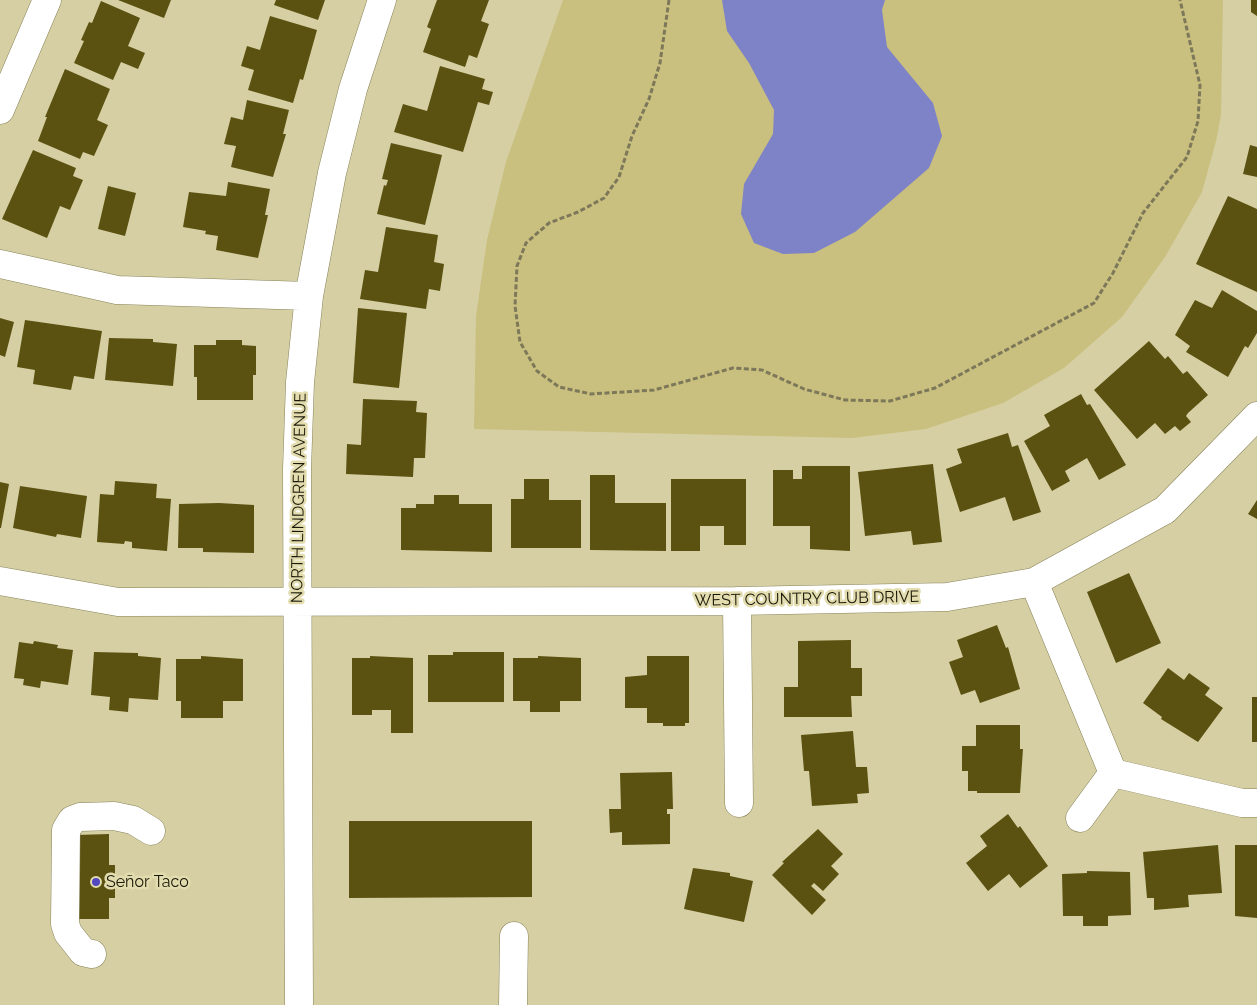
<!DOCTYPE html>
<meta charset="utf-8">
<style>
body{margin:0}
canvas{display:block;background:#d5cfa3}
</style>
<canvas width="1257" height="1005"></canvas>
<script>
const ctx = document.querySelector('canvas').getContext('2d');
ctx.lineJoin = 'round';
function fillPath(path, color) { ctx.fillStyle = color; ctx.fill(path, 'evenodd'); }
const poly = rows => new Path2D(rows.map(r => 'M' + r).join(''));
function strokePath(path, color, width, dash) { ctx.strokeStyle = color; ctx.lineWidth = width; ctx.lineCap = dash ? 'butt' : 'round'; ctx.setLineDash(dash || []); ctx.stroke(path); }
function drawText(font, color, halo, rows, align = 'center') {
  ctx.font = font + ' Raleway,sans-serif'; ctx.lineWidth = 5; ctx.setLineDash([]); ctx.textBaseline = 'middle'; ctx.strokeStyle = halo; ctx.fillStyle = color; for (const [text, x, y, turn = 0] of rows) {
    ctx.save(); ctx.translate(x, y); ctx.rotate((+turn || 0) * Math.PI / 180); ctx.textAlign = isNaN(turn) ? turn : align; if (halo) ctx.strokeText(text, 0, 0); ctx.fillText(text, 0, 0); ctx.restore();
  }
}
fillPath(poly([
 [563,0,1223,0,1221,115,1216,141,1202,192,1165,257,1122,317,1064,368,1003,403,926,429,852,438,474,429,476,316,487,240,506,162]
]), '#c9bf7e');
fillPath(poly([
 [722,0,885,0,882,10,887,47,933,103,942,136,929,168,855,232,814,253,783,254,754,243,741,214,744,184,773,134,774,110,749,63,727,31]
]), '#7e82c7');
fillPath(poly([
 [118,0,171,0,164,18],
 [276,0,325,0,318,20,274,5],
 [437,0,489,0,481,21,489,24,477,58,469,55,465,67,423,52,431,29,427,27],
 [1251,0,1257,0,1257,16,1251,12],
 [101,1,140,18,128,46,145,53,138,69,121,62,113,80,74,63,84,41,81,40,89,22,92,23],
 [270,16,317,30,303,80,300,79,293,103,248,90,254,70,241,66,247,46,260,50],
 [440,66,485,79,482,89,493,92,489,105,478,102,463,152,394,132,403,104,427,111],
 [65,69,110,89,97,120,108,125,94,156,83,152,80,159,38,141,47,117,45,117],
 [247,100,289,110,283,134,286,134,273,177,231,167,236,146,224,144,231,117,243,120],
 [391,143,442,155,425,225,377,214,384,185,386,186,388,180,382,179],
 [1250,145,1257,147,1257,177,1243,174],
 [33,150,76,168,73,176,83,180,70,210,60,206,47,238,2,219],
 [228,182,270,189,265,215,268,215,258,258,216,250,218,236,205,234,206,231,183,227,189,192,226,196],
 [108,186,136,193,125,236,98,229],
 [1228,196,1257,209,1257,292,1196,264],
 [386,227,438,235,434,262,444,264,440,291,429,289,426,309,360,299,365,270,378,272],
 [1222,290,1257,311,1257,333,1248,348,1245,346,1228,377,1186,352,1190,346,1175,335,1195,300,1212,308],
 [358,308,407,313,399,388,353,383],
 [0,318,14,322,5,357,0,355],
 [25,320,102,331,94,379,74,376,71,390,33,384,35,370,17,367],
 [109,338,153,339,153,342,177,344,173,386,105,380],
 [216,340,242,340,242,345,256,346,256,375,253,375,253,400,197,400,197,377,194,377,194,345,216,345],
 [1149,341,1165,359,1168,356,1183,374,1187,371,1208,395,1188,413,1186,416,1191,422,1180,431,1175,426,1165,434,1155,423,1137,439,1094,390],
 [1081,394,1087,405,1090,404,1126,465,1099,480,1087,458,1065,471,1070,481,1052,491,1024,441,1050,426,1044,415],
 [363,399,417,401,416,412,427,413,425,458,414,458,413,477,346,474,347,444,361,445],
 [1008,433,1012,447,1018,445,1041,512,1013,521,1005,497,960,512,946,469,962,463,957,449],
 [933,464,942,542,913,545,911,531,865,536,858,472],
 [802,466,850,466,850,551,810,549,810,526,773,526,773,470,793,470,793,479,802,479],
 [590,475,615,475,615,503,666,503,666,551,590,550],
 [524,479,549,479,549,500,581,500,581,548,511,548,511,499,524,499],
 [671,479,746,479,746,545,724,545,724,526,700,526,700,551,671,551],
 [115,481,157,484,156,498,171,499,167,551,132,548,132,542,125,541,124,544,97,542,100,494,114,495],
 [0,482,9,484,1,528,0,528],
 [20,486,87,496,81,538,57,534,56,537,13,528],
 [434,495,459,495,459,504,492,504,492,552,401,550,401,508,416,508,416,504,434,504],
 [1257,500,1257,519,1248,514],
 [219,503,254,505,254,553,203,552,203,548,178,548,179,504],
 [1129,573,1161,643,1116,663,1087,592],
 [997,625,1006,648,1008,647,1020,689,980,703,975,690,961,695,949,662,963,657,957,640],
 [851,640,851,668,862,668,862,696,851,696,852,717,784,717,784,687,798,687,798,641],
 [34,641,58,645,57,648,73,650,68,685,41,681,40,688,23,685,24,679,14,678,19,642,33,644],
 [94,652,138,653,138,656,161,658,158,700,129,698,128,712,109,710,110,697,91,695],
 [453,652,504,652,504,702,428,702,428,655,453,655],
 [201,656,243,659,243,701,223,701,223,718,181,718,181,701,176,701,176,659,201,659],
 [370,656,413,658,413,733,391,733,391,710,372,710,372,715,352,715,352,658,370,658],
 [538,656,581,658,581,701,560,701,560,712,530,712,530,701,513,701,513,658,538,658],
 [647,656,689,656,689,723,685,723,685,726,663,726,663,723,647,723,647,708,625,708,625,677,647,675],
 [1168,668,1184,680,1189,673,1210,688,1205,695,1223,708,1198,742,1161,719,1162,717,1143,703],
 [1252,697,1257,697,1257,742,1252,742],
 [976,725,1020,725,1020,749,1023,749,1020,793,977,793,977,791,968,791,968,771,962,771,962,746,976,746],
 [853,731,856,767,867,767,869,793,857,794,858,803,812,806,809,771,804,771,801,735],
 [672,772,673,809,667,809,667,814,670,814,670,844,622,845,622,832,610,833,609,809,621,809,620,773],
 [1008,814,1018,828,1020,826,1048,866,1020,888,1009,874,988,891,966,863,987,846,980,836],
 [349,821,532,821,532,897,349,898],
 [818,829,843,854,831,866,839,874,823,891,814,883,811,886,826,900,812,915,772,875,784,863,782,862],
 [109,834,109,865,115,865,115,898,109,898,109,919,77,919,76,835],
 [1218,845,1222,893,1188,895,1189,907,1154,910,1154,898,1147,898,1143,852],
 [1235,845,1257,845,1257,918,1235,916],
 [693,868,730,873,730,876,753,881,744,922,684,909],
 [1087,871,1130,872,1131,915,1108,916,1108,926,1083,926,1083,916,1063,916,1062,874,1087,873]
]), '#5b5211');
const minor = poly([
 [0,110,47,0],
 [0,264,117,290,309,296],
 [0,581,118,602,737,601,947,597,1034,582,1165,510,1257,416],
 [1034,582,1113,773,1242,803,1257,803],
 [737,601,739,803],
 [1080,818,1113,773],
 [92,954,83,952,68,933,65,924,66,830,72,820,80,817,114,816,133,820,151,831],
 [299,1005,297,469,300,382,309,296,332,173,353,89,382,0],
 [513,1005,514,936]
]);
strokePath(minor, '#888258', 29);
strokePath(poly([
 [669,0,660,63,649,99,632,136,619,177,604,198,578,212,549,223,526,243,517,266,515,306,520,342,537,371,559,387,591,394,654,390,733,368,762,370,804,389,845,400,890,401,935,388,1094,303,1113,273,1143,213,1187,157,1198,121,1200,85,1180,0]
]), '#7c7859', 3, [5, 2.5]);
strokePath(minor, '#fff', 28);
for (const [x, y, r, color] of [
 [96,882,5,"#5248c0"]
]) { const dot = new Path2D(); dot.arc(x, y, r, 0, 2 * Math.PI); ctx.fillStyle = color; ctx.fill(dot); strokePath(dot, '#e2dcaf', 2); }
drawText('16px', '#191707', '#e2dcaf', [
 ["NORTH LINDGREN AVENUE",299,498,-89],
 ["WEST COUNTRY CLUB DRIVE",807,599,-1]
]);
drawText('16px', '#191707', '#e2dcaf', [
 ["Señor Taco",106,882]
], 'left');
</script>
